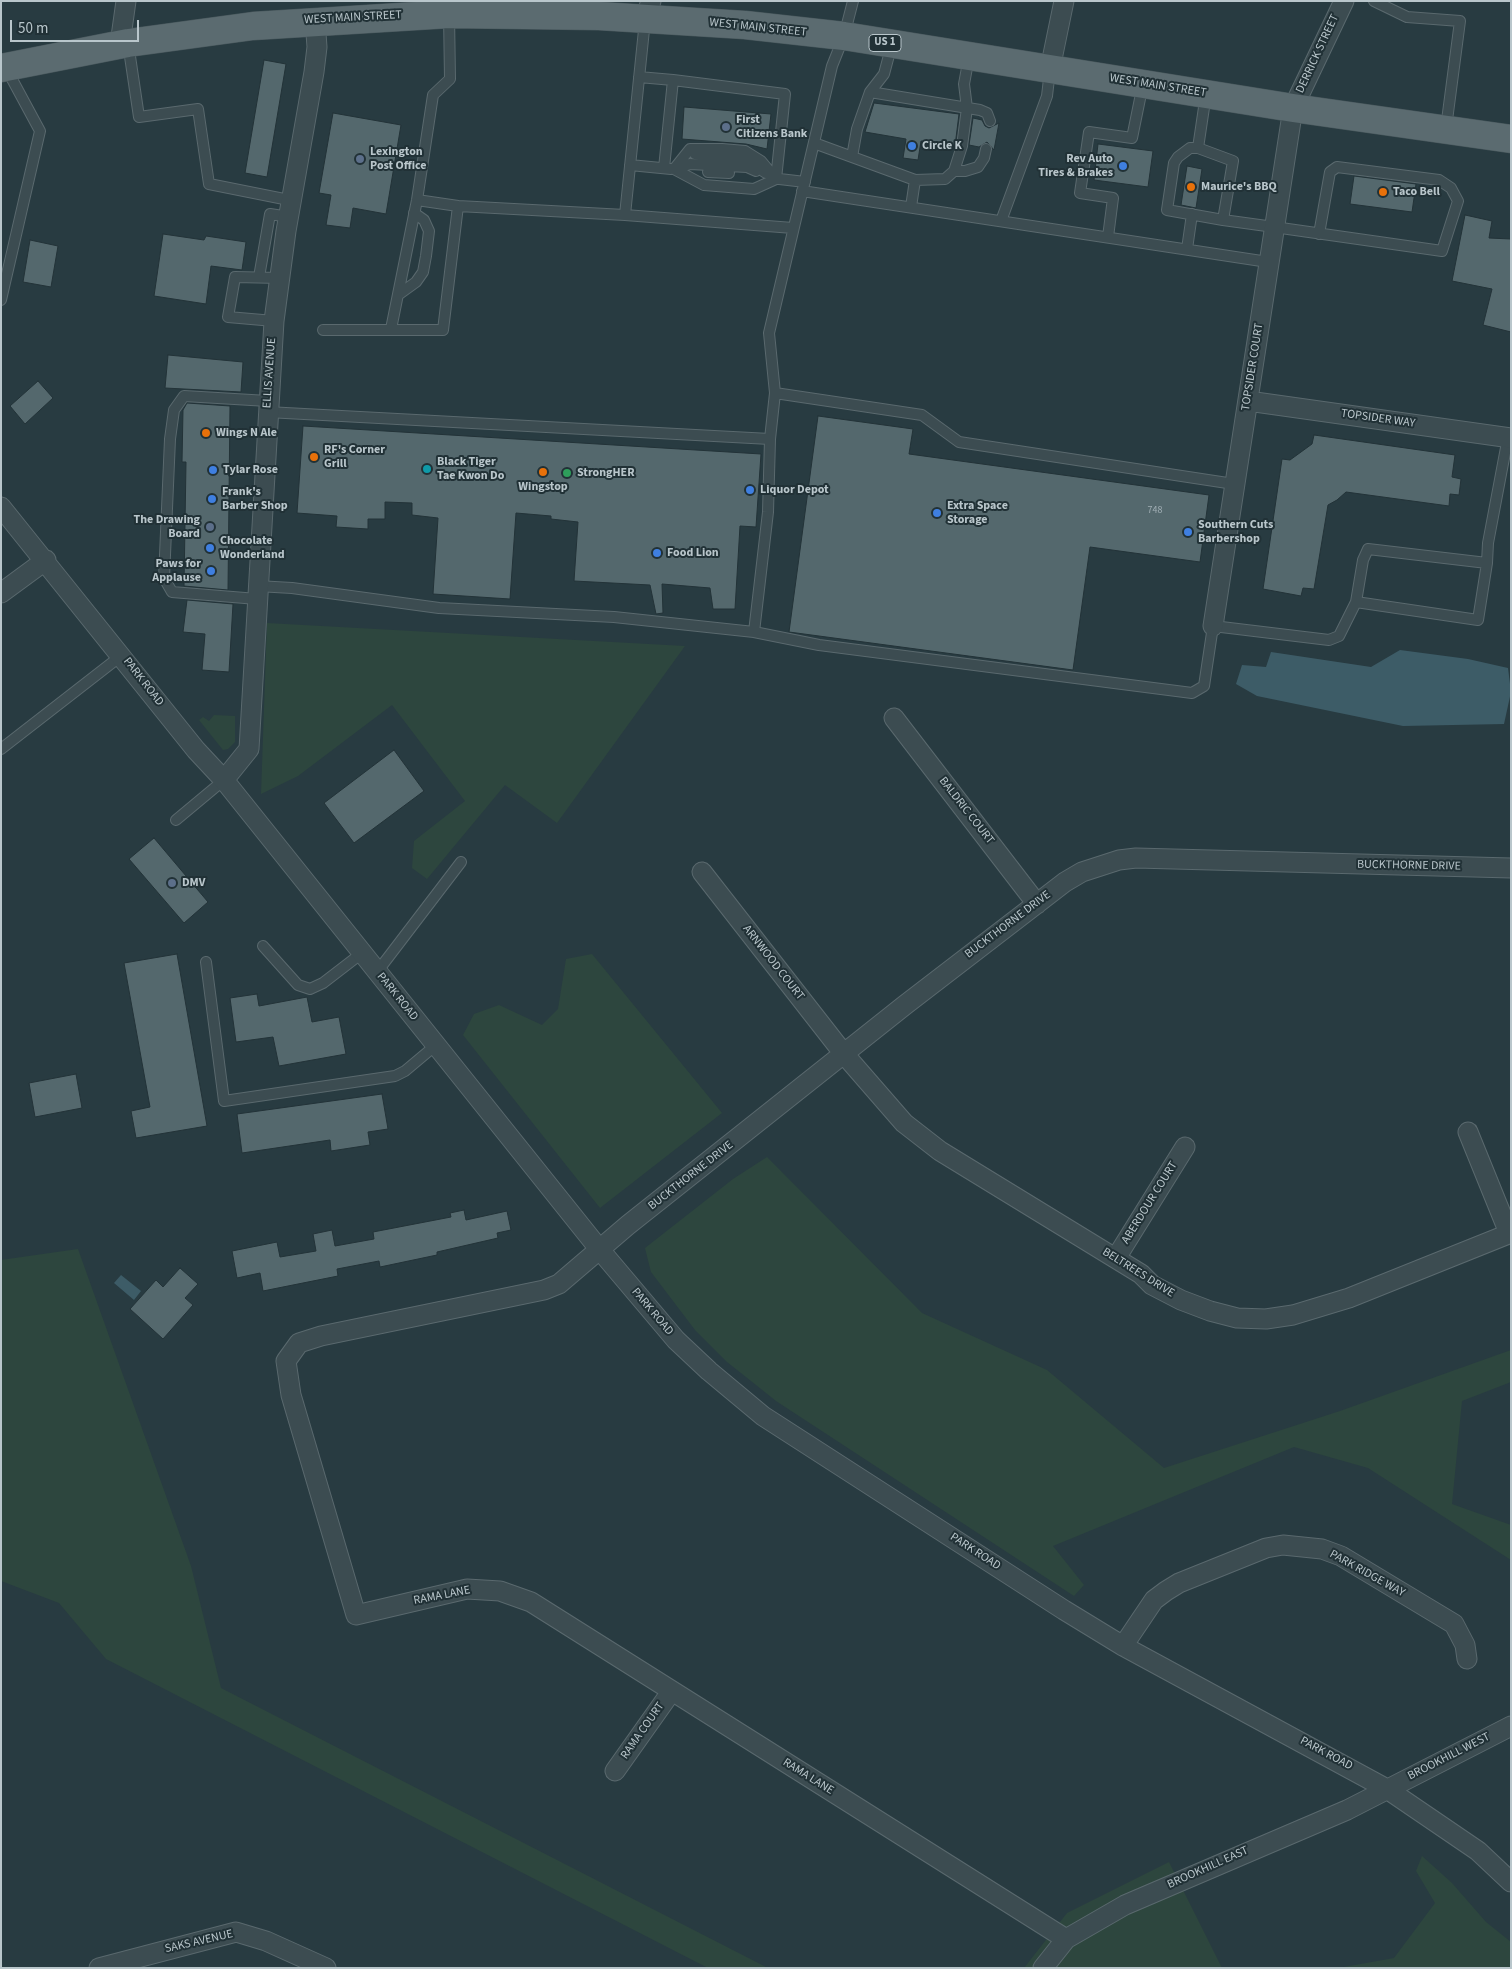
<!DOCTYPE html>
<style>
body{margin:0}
#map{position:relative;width:1512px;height:1969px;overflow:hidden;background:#283b41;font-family:"Source Sans 3",sans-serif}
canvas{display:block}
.frame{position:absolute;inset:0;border:2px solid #b9c6cb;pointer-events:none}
.scale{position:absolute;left:10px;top:20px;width:129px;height:22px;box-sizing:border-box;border:2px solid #b9c6cb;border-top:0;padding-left:6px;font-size:15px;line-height:18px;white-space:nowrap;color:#b9c6cb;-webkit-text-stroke:4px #213136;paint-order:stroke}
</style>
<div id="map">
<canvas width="1512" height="1969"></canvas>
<div class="frame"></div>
<div class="scale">50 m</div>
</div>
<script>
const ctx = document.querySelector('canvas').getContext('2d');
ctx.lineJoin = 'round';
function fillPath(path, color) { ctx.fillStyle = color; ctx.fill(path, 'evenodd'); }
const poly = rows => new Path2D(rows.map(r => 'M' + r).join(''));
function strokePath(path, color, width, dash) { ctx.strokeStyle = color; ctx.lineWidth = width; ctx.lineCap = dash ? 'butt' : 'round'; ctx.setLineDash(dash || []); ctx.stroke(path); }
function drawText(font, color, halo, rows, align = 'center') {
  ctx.font = font + ' "Source Sans 3",sans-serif'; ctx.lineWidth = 4; ctx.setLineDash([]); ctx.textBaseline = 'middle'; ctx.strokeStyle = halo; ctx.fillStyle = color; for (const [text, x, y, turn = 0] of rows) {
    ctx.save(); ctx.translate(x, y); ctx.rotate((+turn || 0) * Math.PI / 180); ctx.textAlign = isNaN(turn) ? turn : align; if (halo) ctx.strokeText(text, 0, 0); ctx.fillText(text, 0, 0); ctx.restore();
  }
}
fillPath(poly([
 [267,623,685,646,557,823,505,785,427,879,412,868,414,841,465,801,392,705,298,776,261,794],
 [214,715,235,716,235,742,228,749,223,750,199,720,203,717,209,721],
 [592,954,722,1113,600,1208,463,1035,474,1014,499,1005,542,1025,558,1009,566,959],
 [767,1157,922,1313,1047,1370,1164,1468,1340,1411,1511,1350,1511,1382,1462,1401,1452,1504,1511,1525,1511,1560,1368,1468,1294,1447,1053,1546,1084,1585,1074,1596,776,1401,751,1381,727,1362,695,1330,651,1272,645,1248,733,1179],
 [78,1249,191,1566,221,1688,768,1968,708,1968,106,1659,59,1603,1,1581,1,1260],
 [1422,1856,1452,1883,1486,1922,1511,1942,1511,1968,1338,1968,1394,1958,1435,1903,1416,1871],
 [1169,1862,1222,1968,1024,1968,1067,1913]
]), '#2d463e');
fillPath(poly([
 [1400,650,1468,659,1508,668,1511,692,1504,724,1403,726,1257,696,1236,684,1242,665,1266,667,1271,652,1371,667],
 [121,1275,141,1291,134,1300,114,1283]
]), '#3d5c67');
const building = poly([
 [264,60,286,64,267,177,245,173,264,60],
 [874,103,959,114,955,146,921,141,918,160,903,158,906,139,865,132,874,103],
 [684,107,771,114,767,149,746,144,682,139,684,107],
 [333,113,401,125,386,214,353,208,350,228,326,225,331,195,319,193,333,113],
 [973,118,982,120,985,126,989,128,999,123,994,150,987,142,979,147,969,145,973,118],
 [1098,144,1153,151,1148,187,1094,180,1098,144],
 [1187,166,1202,169,1196,208,1181,205,1187,166],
 [1354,176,1416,184,1412,212,1350,204,1354,176],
 [1465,215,1492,221,1489,238,1511,239,1511,332,1483,325,1492,289,1452,281,1465,215],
 [163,234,204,240,206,236,246,242,242,270,211,266,206,304,154,296,163,234],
 [30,240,58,246,51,287,23,282,30,240],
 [168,355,243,362,241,392,165,388,168,355],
 [38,381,53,398,25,424,10,406,38,381],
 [187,403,230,406,228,590,184,586,186,462,182,462,183,410,187,403],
 [818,416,913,429,909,454,1209,495,1200,562,1090,547,1073,670,789,632,818,416],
 [303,426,761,454,756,527,740,526,735,609,713,609,710,588,662,584,663,613,656,614,650,585,574,581,578,522,551,519,551,516,516,513,510,599,433,594,438,518,412,515,412,503,385,502,385,519,368,519,368,529,336,527,337,516,297,513,303,426],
 [1314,435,1455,455,1452,477,1461,479,1459,495,1450,494,1449,506,1346,492,1337,500,1328,505,1314,589,1303,588,1301,596,1263,589,1282,459,1290,460,1312,444,1314,435],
 [187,600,233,604,229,672,202,670,205,634,183,632,187,600],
 [394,750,424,791,354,843,324,803,394,750],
 [154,838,208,902,184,923,129,859,154,838],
 [177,954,207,1126,136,1138,131,1111,150,1107,124,963,177,954],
 [257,994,259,1006,307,997,312,1022,339,1017,346,1054,279,1066,273,1037,236,1042,230,998,257,994],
 [76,1074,82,1108,35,1117,29,1083,76,1074],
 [382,1094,388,1129,368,1132,370,1145,331,1151,330,1140,242,1153,237,1114,382,1094],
 [464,1210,466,1220,507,1211,511,1230,497,1233,498,1238,437,1252,437,1255,380,1267,379,1261,337,1269,338,1276,263,1291,260,1273,237,1278,232,1251,277,1242,280,1257,316,1251,313,1234,332,1230,335,1246,374,1239,373,1232,451,1217,450,1213,464,1210],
 [180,1268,198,1284,185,1298,193,1305,163,1339,130,1309,156,1280,163,1287,180,1268]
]);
fillPath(building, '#54686d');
strokePath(building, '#233338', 1);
const service = poly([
 [1374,1,1407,17,1460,21,1446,128],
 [128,43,139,117,198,109,209,184,294,201],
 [639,77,673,80],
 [870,92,980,110,987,113,990,121],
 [814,143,915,180,945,179,954,171,962,146,967,108,964,84,969,57],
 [1198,148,1206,94],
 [695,154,744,159,766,173],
 [852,157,857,129,870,92,884,74,892,44],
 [630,165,671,169],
 [664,168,673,80,785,94,776,179],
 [674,169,690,149,722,149,745,151,761,161,776,179],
 [674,169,704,185,754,189,776,179],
 [675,169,690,164,747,167,756,171],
 [954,171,965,171,978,167,984,158,986,149],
 [708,172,729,173],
 [771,178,805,182],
 [802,191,1268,262],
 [417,200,458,206],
 [911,207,915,180],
 [625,215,793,228],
 [1223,220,1233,161,1198,148,1190,148,1178,157,1174,163,1167,210,1223,220,1274,227,1442,251,1458,201,1451,188,1439,180,1337,167,1330,172,1319,234],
 [1001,221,1047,96,1050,70],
 [1108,237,1113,198,1080,193,1089,132,1132,138,1143,84],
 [1187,249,1192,214],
 [259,277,270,214,289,217],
 [398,295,416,282,423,272,426,256,429,231,424,220,414,213],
 [1,300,40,131,6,68],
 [274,321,228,317,235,277,280,278],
 [391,329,417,200,433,95,450,79,449,15],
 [323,330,443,330,458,206,625,215,645,20],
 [775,393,922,415,959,442,1234,484],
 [267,412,770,439],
 [1487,563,1368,549,1363,560,1356,602,1478,620,1487,563,1488,543,1508,437],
 [257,586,292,588,439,608,614,617,754,632,819,645,1192,693,1204,686,1213,626,1329,640,1339,636,1356,602],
 [257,599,172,592,164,578,170,439,174,410,184,396,268,401],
 [754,632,768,512,770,439,775,393,769,333,832,66,844,36,853,1],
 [1,749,122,655],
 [176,820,224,780],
 [263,946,298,985,310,989,323,983,362,953],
 [206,962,224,1101,395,1076,405,1071,436,1045],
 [377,972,461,862]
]);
const minor = poly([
 [645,19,651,1],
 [120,44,126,1],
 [1050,69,1064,1],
 [1248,401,1511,438],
 [1,507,196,750,224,780,600,1250,676,1340,709,1371,763,1416,1064,1610,1123,1646,1387,1789,1478,1851,1511,1882],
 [1,593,46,560],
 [1213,626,1293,108,1344,1],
 [894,718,1037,904],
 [224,780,249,749,274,321,286,231,314,72,317,47,315,20],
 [702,872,844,1054,904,1123,940,1151,1141,1274,1152,1285,1181,1300,1210,1311,1237,1318,1266,1319,1293,1315,1349,1298,1511,1233],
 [1468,1132,1509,1233],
 [1116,1258,1185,1147],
 [1123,1646,1154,1600,1166,1591,1179,1583,1266,1548,1283,1545,1322,1549,1341,1556,1454,1624,1465,1645,1467,1659],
 [615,1771,671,1692],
 [1066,1939,531,1602,500,1591,467,1589,356,1615,291,1395,286,1361,299,1343,321,1336,544,1290,559,1284,628,1225,905,1005,1065,882,1082,872,1119,860,1136,858,1511,868],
 [99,1968,236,1932,266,1941,326,1968],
 [1043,1968,1066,1939,1125,1905,1347,1810,1511,1726]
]);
const primary = poly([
 [1,68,128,43,253,26,449,14,599,16,745,25,844,36,1293,108,1511,139]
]);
strokePath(service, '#5a696e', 12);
strokePath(minor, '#5a696e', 21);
strokePath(primary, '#49585d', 29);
strokePath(service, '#3c4c51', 10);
strokePath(minor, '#3c4c51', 19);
strokePath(primary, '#5b6b70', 28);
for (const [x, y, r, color] of [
 [726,127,5,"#5c6f8a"],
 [912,146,5,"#3f7fe0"],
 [360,159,5,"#5c6f8a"],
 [1123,166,5,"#3f7fe0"],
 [1191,187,5,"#e8710a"],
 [1383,192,5,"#e8710a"],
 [206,433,5,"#e8710a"],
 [314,457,5,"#e8710a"],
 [427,469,5,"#0f9aa8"],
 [213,470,5,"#3f7fe0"],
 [543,472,5,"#e8710a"],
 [567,473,5,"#2e9e5b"],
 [750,490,5,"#3f7fe0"],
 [212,499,5,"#3f7fe0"],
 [937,513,5,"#3f7fe0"],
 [210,527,5,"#5c6f8a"],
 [1188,532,5,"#3f7fe0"],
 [210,548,5,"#3f7fe0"],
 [657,553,5,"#3f7fe0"],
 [211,571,5,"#3f7fe0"],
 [172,883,5,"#5c6f8a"]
]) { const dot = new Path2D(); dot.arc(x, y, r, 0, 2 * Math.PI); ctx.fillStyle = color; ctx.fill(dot); strokePath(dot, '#213136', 2); }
drawText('10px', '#a0aeb4', null, [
 ["748",1155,511]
]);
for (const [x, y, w] of [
 [885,43,32]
]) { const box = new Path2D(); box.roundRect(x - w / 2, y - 8.5, w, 17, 4); ctx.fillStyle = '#213136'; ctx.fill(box); strokePath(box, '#b9c6cb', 1); }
drawText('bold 11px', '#b9c6cb', null, [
 ["US 1",885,43]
]);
drawText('12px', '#b9c6cb', '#213136', [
 ["WEST MAIN STREET",353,18,-3],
 ["WEST MAIN STREET",758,28,6],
 ["DERRICK STREET",1318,54,-65],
 ["WEST MAIN STREET",1158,86,9],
 ["TOPSIDER COURT",1253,367,-81],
 ["ELLIS AVENUE",270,373,-86],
 ["TOPSIDER WAY",1378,419,8],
 ["PARK ROAD",143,682,52],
 ["BALDRIC COURT",966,811,52],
 ["BUCKTHORNE DRIVE",1409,866,1],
 ["BUCKTHORNE DRIVE",1008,925,-37],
 ["ARNWOOD COURT",773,963,52],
 ["PARK ROAD",397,997,51],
 ["BUCKTHORNE DRIVE",691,1176,-38],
 ["ABERDOUR COURT",1150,1203,-58],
 ["BELTREES DRIVE",1138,1273,32],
 ["PARK ROAD",652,1312,50],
 ["PARK ROAD",975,1552,33],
 ["PARK RIDGE WAY",1367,1574,29],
 ["RAMA LANE",442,1596,-11],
 ["RAMA COURT",643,1731,-55],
 ["PARK ROAD",1326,1754,28],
 ["BROOKHILL WEST",1449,1757,-27],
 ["RAMA LANE",808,1777,32],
 ["BROOKHILL EAST",1208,1868,-24],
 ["SAKS AVENUE",199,1942,-13]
]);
drawText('bold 12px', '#b9c6cb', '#213136', [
 ["First",736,120],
 ["Citizens Bank",736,134],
 ["Circle K",922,146],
 ["Lexington",370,152],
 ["Post Office",370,166],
 ["Rev Auto",1113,159,"right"],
 ["Tires & Brakes",1113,173,"right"],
 ["Maurice's BBQ",1201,187],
 ["Taco Bell",1393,192],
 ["Wings N Ale",216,433],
 ["RF's Corner",324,450],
 ["Grill",324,464],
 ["Black Tiger",437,462],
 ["Tae Kwon Do",437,476],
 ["Tylar Rose",223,470],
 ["StrongHER",577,473],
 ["Wingstop",543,487,"center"],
 ["Liquor Depot",760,490],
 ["Frank's",222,492],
 ["Barber Shop",222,506],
 ["Extra Space",947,506],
 ["Storage",947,520],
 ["The Drawing",200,520,"right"],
 ["Board",200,534,"right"],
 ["Southern Cuts",1198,525],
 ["Barbershop",1198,539],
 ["Chocolate",220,541],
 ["Wonderland",220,555],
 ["Food Lion",667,553],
 ["Paws for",201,564,"right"],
 ["Applause",201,578,"right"],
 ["DMV",182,883]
], 'left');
</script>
